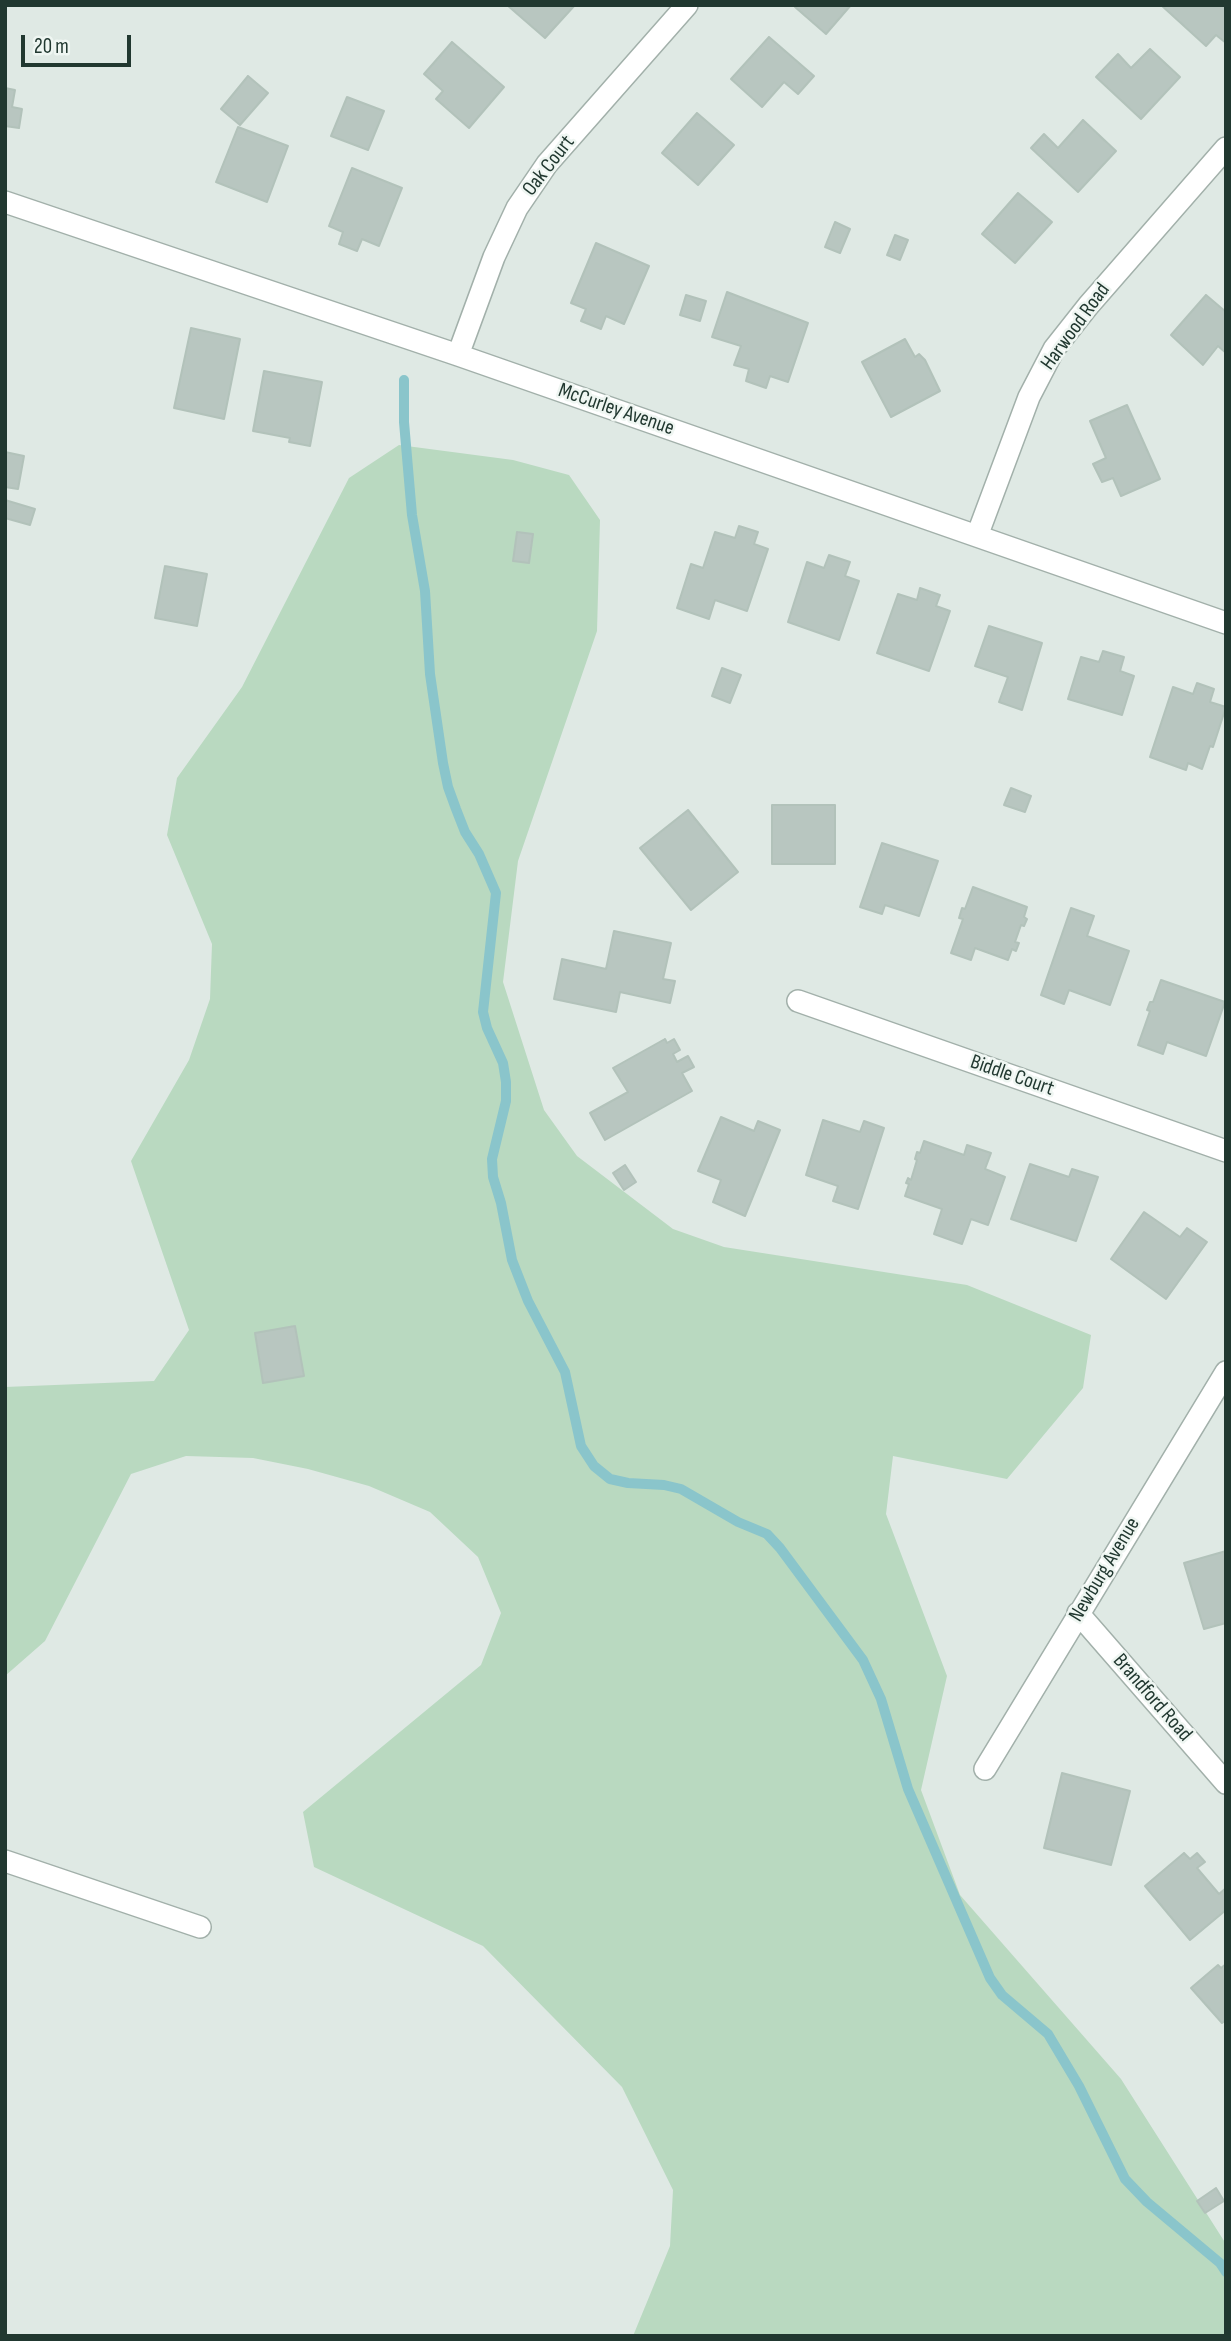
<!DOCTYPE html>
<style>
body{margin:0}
#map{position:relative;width:1231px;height:2341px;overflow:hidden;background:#dfe9e4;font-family:"Sofia Sans Condensed",sans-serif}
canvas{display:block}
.frame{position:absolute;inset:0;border:7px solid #213830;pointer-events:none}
.scale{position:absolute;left:21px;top:35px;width:110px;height:32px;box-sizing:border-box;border:4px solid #213830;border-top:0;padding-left:9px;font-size:21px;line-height:24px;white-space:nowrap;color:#213830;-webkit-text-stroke:5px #eff6f2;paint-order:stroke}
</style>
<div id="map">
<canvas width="1231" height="2341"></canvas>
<div class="frame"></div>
<div class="scale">20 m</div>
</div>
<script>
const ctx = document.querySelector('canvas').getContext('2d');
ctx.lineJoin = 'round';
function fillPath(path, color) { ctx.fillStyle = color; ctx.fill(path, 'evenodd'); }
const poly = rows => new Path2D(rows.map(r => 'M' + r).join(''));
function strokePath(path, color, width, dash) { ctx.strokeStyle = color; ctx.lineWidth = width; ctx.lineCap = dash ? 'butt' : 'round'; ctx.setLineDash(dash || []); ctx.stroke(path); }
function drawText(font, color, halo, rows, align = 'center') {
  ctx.font = font + ' "Sofia Sans Condensed",sans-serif'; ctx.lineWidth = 5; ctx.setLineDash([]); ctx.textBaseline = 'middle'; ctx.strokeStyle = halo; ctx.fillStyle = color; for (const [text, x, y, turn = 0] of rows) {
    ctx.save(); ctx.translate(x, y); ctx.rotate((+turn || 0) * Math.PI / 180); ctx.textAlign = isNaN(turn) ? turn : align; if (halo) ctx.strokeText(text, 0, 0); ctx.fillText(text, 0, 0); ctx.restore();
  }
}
fillPath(poly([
 [399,445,513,460,569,475,600,520,597,631,518,861,503,982,544,1110,577,1156,673,1229,724,1247,967,1285,1091,1335,1083,1388,1007,1479,893,1456,886,1514,947,1676,921,1790,960,1895,1121,2079,1226,2244,1226,2336,633,2336,670,2246,673,2190,622,2087,483,1946,314,1867,303,1812,481,1665,501,1613,478,1557,430,1512,369,1486,308,1469,253,1458,186,1456,131,1474,45,1641,5,1676,5,1387,154,1381,189,1330,131,1161,189,1060,210,999,212,944,167,835,177,778,242,687,349,478]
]), '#b9d9c0');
strokePath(poly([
 [404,380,404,422,412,515,425,591,430,674,443,763,448,787,456,809,465,832,479,854,496,893,483,1012,487,1028,503,1063,506,1082,506,1101,492,1159,493,1177,501,1203,512,1260,528,1301,565,1372,581,1446,594,1466,610,1479,628,1483,664,1485,681,1489,738,1522,767,1534,780,1548,863,1660,881,1699,908,1789,990,1978,1002,1995,1048,2034,1079,2086,1125,2179,1147,2202,1220,2263,1226,2272]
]), '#8ac5cb', 10);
const building = poly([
 [507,5,575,5,545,38,507,5],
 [796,5,851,5,826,34,795,7,796,5],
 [1161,5,1226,5,1226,43,1216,35,1206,46,1161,5],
 [769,37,814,76,798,94,784,82,762,107,731,79,769,37],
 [452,42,504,87,469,128,436,99,443,91,424,74,452,42],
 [1150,49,1180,77,1141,119,1096,77,1118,54,1131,68,1150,49],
 [248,76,268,93,240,125,221,109,248,76],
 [5,88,15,90,12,107,22,109,19,128,5,126,5,88],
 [347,97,384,111,368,150,331,136,347,97],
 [697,113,734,145,698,185,662,153,697,113],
 [1083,120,1116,151,1078,192,1031,148,1044,134,1058,148,1083,120],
 [238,127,288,146,267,202,216,182,238,127],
 [352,168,402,188,379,246,362,239,357,251,339,244,343,232,329,226,352,168],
 [1018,193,1052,222,1015,263,982,234,1018,193],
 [835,222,850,229,840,253,825,247,835,222],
 [895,235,908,240,900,260,887,255,895,235],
 [596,243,649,266,624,324,606,316,601,329,581,321,586,309,571,303,596,243],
 [727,292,808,323,788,382,770,376,766,388,746,381,749,369,734,365,741,346,712,337,727,292],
 [686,295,706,301,700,321,680,315,686,295],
 [1206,295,1226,312,1226,353,1218,346,1203,365,1171,335,1206,295],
 [191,328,240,339,224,419,174,408,191,328],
 [905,339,915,357,919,354,925,360,940,391,891,417,862,362,905,339],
 [264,371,322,382,310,446,289,442,290,438,253,431,264,371],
 [1127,405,1160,479,1121,496,1113,478,1102,482,1093,464,1106,458,1090,421,1127,405],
 [5,452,24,456,18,489,5,487,5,452],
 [5,500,35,509,30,525,5,518,5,500],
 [739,526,758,532,754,544,768,549,747,611,715,600,709,619,677,608,691,564,703,568,715,532,735,538,739,526],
 [517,532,533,534,529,563,513,561,517,532],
 [829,555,850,562,845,576,859,581,839,640,788,622,807,562,824,568,829,555],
 [165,566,207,574,197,626,155,618,165,566],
 [920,588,940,595,936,606,950,611,929,671,877,653,898,594,917,600,920,588],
 [989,626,1042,643,1022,710,999,702,1008,677,975,666,989,626],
 [1103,651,1124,657,1120,671,1134,676,1122,715,1068,699,1081,657,1099,662,1103,651],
 [722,668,741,675,730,703,712,696,722,668],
 [1197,683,1214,689,1210,702,1226,707,1213,747,1210,746,1202,769,1188,763,1186,770,1150,757,1173,687,1193,694,1197,683],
 [1011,788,1031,796,1025,812,1004,805,1011,788],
 [772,805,835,805,835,864,772,864,772,805],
 [688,810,738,872,691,910,640,848,688,810],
 [882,843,938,861,919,916,885,905,882,914,860,907,882,843],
 [973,887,1027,907,1024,917,1027,919,1024,926,1021,925,1015,942,1019,943,1016,951,1012,949,1008,960,975,948,971,960,951,953,963,919,959,918,962,908,965,909,973,887],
 [1071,908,1094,916,1087,936,1129,951,1110,1005,1069,990,1064,1004,1041,995,1071,908],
 [614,931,671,943,663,979,675,981,670,1003,620,992,616,1012,554,999,562,959,606,969,614,931],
 [1161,980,1225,1002,1206,1056,1167,1042,1163,1054,1138,1045,1150,1011,1147,1010,1150,1002,1153,1002,1161,980],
 [665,1039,667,1043,674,1039,680,1050,673,1054,677,1062,688,1056,694,1067,682,1073,692,1091,605,1140,590,1113,628,1092,613,1068,665,1039],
 [721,1117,754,1131,758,1121,780,1130,745,1216,713,1202,721,1180,698,1171,721,1117],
 [823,1120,860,1132,864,1121,884,1128,858,1209,833,1201,838,1186,806,1175,823,1120],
 [924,1141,964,1155,967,1145,991,1153,985,1169,1005,1177,988,1225,971,1219,962,1244,934,1234,942,1209,905,1196,909,1184,906,1183,908,1178,911,1180,917,1160,915,1159,917,1152,920,1153,924,1141],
 [1030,1164,1069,1177,1072,1169,1098,1177,1076,1241,1011,1219,1030,1164],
 [625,1165,636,1182,624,1190,613,1173,625,1165],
 [1144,1212,1180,1237,1187,1228,1207,1242,1166,1299,1111,1259,1144,1212],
 [295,1326,304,1376,263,1383,255,1333,295,1326],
 [1226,1551,1226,1623,1204,1629,1184,1563,1226,1551],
 [1062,1773,1130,1791,1111,1865,1044,1848,1062,1773],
 [1184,1853,1190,1859,1197,1853,1205,1862,1197,1868,1219,1894,1226,1888,1226,1910,1190,1940,1145,1886,1184,1853],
 [1226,1964,1226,2020,1222,2023,1191,1988,1218,1965,1221,1968,1226,1964],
 [1216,2188,1224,2201,1205,2213,1197,2201,1216,2188]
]);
fillPath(building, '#b8c6c0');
strokePath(building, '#b2c2ba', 2);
const service = poly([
 [5,1861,200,1927]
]);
const minor = poly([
 [5,202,458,355,1226,623],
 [458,355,494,257,517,208,547,164,687,5],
 [977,536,1029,397,1054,349,1088,306,1226,148],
 [798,1001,1226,1151],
 [1078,1613,1226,1783],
 [985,1769,1226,1372]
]);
strokePath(service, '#a2b0aa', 24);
strokePath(minor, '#a2b0aa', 24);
strokePath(service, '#fff', 21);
strokePath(minor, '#fff', 21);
drawText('21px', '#213830', '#eff6f2', [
 ["Oak Court",549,166,-52],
 ["Harwood Road",1076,327,-54],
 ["McCurley Avenue",616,410,19],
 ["Biddle Court",1012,1076,19],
 ["Newburg Avenue",1105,1570,-59],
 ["Brandford Road",1152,1698,49]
]);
</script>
